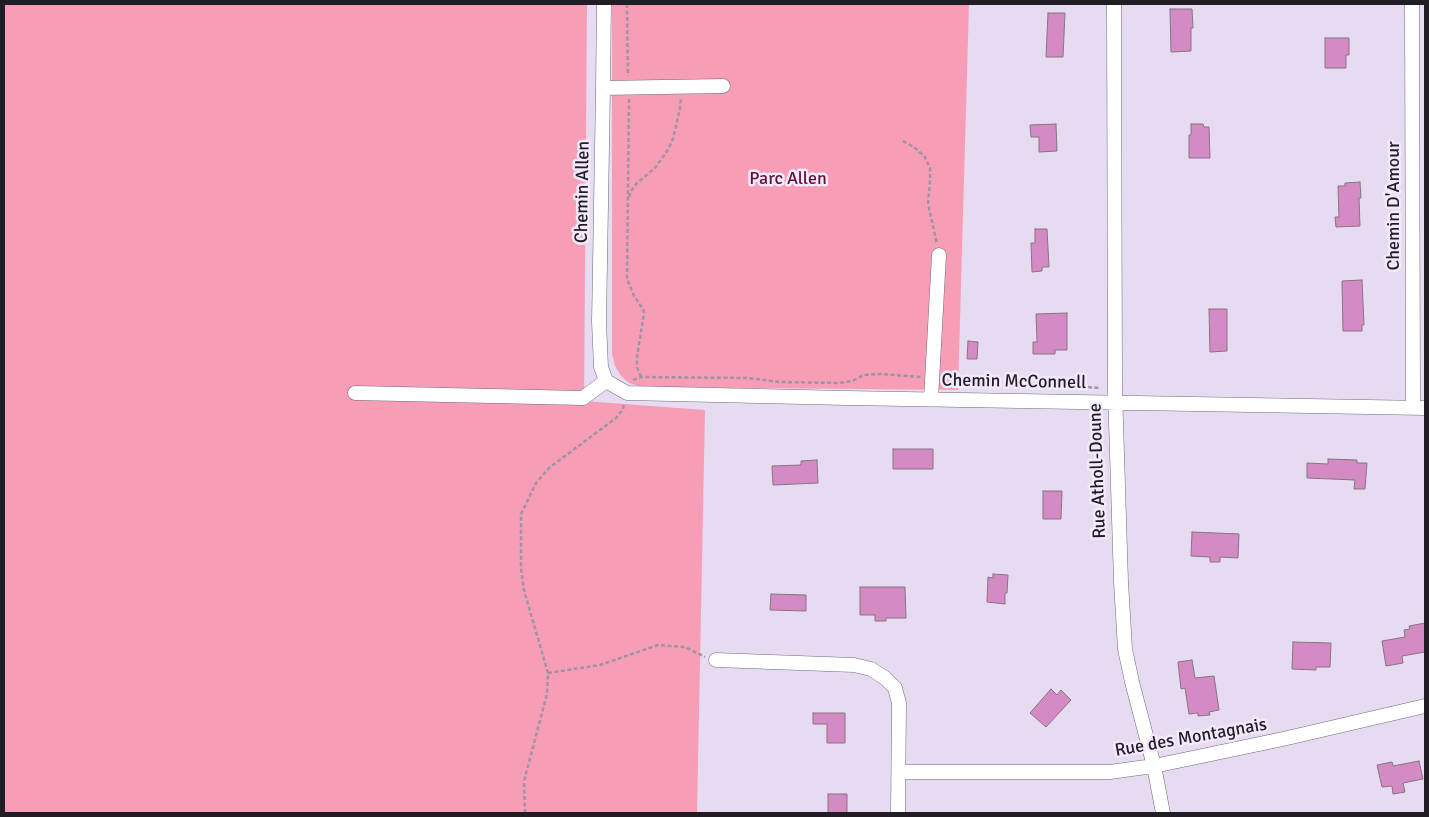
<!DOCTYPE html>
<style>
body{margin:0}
#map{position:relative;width:1429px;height:817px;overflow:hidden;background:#e6dbf0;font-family:Signika,sans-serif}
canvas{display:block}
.frame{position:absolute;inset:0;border:5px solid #211d25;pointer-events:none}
</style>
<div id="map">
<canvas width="1429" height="817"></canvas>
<div class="frame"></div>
</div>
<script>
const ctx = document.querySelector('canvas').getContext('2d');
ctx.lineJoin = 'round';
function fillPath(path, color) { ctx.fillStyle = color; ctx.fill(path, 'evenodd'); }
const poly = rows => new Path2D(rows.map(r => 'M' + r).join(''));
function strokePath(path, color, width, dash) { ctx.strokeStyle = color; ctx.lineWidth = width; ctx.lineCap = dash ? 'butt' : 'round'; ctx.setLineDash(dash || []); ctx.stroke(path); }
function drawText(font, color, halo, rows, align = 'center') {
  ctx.font = font + ' Signika,sans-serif'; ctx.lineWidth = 5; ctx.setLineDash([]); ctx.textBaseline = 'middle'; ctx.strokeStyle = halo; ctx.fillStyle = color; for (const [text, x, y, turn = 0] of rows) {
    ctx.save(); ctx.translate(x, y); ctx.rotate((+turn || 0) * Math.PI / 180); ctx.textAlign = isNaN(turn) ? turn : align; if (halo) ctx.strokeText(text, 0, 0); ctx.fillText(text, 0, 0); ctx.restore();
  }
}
fillPath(poly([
 [4,4,587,4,584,401,705,410,697,813,4,813],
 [612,4,969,4,958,390,642,387,629,383,621,376,615,366,612,354]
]), '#f89db6');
const building = poly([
 [1170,9,1192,9,1193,28,1191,28,1191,51,1171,52,1170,9],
 [1048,13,1065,13,1063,57,1046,57,1048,13],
 [1325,38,1349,38,1349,55,1346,55,1346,68,1325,68,1325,38],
 [1056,124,1057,151,1039,152,1039,137,1031,137,1030,125,1056,124],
 [1191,124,1203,124,1204,127,1209,127,1210,158,1189,158,1189,135,1191,135,1191,124],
 [1360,182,1361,198,1359,198,1360,226,1336,227,1335,217,1339,217,1338,186,1345,186,1345,183,1360,182],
 [1035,229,1047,229,1049,267,1042,267,1042,271,1032,272,1031,243,1035,243,1035,229],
 [1362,280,1364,325,1362,325,1362,331,1343,331,1342,281,1362,280],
 [1209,309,1227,309,1227,351,1210,352,1209,309],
 [1067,313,1067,350,1055,350,1055,354,1033,354,1033,342,1037,342,1036,314,1067,313],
 [968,341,978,342,977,359,967,359,968,341],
 [893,449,933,449,933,469,893,469,893,449],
 [1328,459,1357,460,1357,463,1367,463,1365,489,1354,489,1355,480,1307,478,1307,463,1328,464,1328,459],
 [817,460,818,483,773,485,772,466,801,465,801,461,817,460],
 [1043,491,1062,491,1061,519,1043,519,1043,491],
 [1192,532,1239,534,1238,558,1220,557,1220,562,1210,562,1210,557,1191,556,1192,532],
 [993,574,1008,575,1007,593,1005,593,1005,604,987,602,988,577,993,578,993,574],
 [860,587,905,587,906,618,886,618,886,621,875,621,875,615,860,615,860,587],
 [771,594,806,595,806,611,770,610,771,594],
 [1425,623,1425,652,1402,656,1403,663,1386,666,1382,641,1405,637,1404,630,1410,629,1409,626,1425,623],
 [1293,642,1331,643,1330,667,1316,667,1316,670,1292,669,1293,642],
 [1192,660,1195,678,1214,676,1219,710,1209,712,1210,715,1198,716,1198,713,1189,714,1185,688,1181,689,1178,662,1192,660],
 [1051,689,1057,695,1061,690,1071,700,1046,727,1030,713,1051,689],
 [813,713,845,713,845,743,827,743,827,724,813,724,813,713],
 [1419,761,1423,779,1403,783,1405,792,1393,794,1392,786,1382,787,1377,765,1392,762,1393,766,1419,761],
 [828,794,847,794,847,813,828,813,828,794]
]);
fillPath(building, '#d48bc3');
strokePath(building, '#877482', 1);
const minor = poly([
 [604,4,603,88,599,322,601,367,606,381],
 [1114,4,1115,390,1121,582,1125,649,1132,682,1154,766,1163,813],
 [1412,4,1413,408],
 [603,88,723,86],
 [606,381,627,393,846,398,1425,408],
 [355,393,583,398,606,381],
 [931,399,939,255],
 [716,660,854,665,871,669,885,678,895,688,899,703,898,813],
 [899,772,1110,772,1139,768,1154,766,1283,739,1425,706]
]);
strokePath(minor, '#72687a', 15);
strokePath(poly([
 [627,4,628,76],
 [629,99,627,279,634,296,643,309,644,313,637,357,637,367,641,377],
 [903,141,914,147,925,157,930,168,930,181,928,204,937,244],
 [629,197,631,191,637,183,655,168,667,151,673,139,680,108,681,99],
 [633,380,641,377,748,378,779,382,839,383,852,381,864,375,880,374,921,377],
 [945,383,952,384,1075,386,1099,388],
 [548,673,600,665,658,645,685,647,705,657],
 [525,813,524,781,547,694,548,673,524,590,521,569,521,514,536,483,549,468,616,418,623,409,624,403]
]), '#9d95a5', 2.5, [4, 2.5]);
strokePath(minor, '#fff', 14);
drawText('18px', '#621131', '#f3e9fd', [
 ["Parc Allen",788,179]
]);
drawText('18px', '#211d25', '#f3e9fd', [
 ["Chemin Allen",583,192,-89],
 ["Chemin D'Amour",1394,206,-90],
 ["Chemin McConnell",1014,382,1],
 ["Rue Atholl-Doune",1098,471,-92],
 ["Rue des Montagnais",1191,738,-10]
]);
</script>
